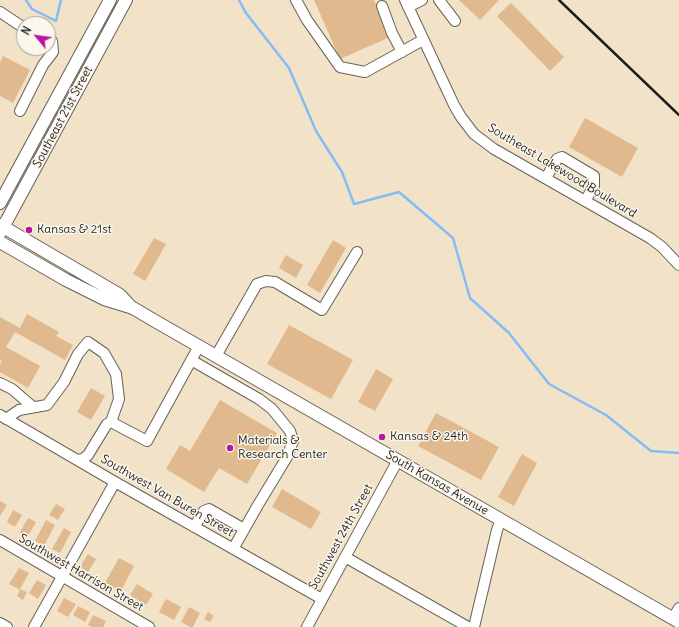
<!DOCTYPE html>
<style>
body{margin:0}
#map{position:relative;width:679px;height:627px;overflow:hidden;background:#f2e2c7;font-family:Delius,sans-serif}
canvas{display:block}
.north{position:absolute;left:16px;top:16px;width:40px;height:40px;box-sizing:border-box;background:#fbf7ec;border:1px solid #a29f99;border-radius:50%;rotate:299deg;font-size:11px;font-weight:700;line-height:16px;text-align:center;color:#1c1c1c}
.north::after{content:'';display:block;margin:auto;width:14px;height:18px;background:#b5179e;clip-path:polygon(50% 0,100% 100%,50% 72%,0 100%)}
</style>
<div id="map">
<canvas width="679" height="627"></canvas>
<div class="north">N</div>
</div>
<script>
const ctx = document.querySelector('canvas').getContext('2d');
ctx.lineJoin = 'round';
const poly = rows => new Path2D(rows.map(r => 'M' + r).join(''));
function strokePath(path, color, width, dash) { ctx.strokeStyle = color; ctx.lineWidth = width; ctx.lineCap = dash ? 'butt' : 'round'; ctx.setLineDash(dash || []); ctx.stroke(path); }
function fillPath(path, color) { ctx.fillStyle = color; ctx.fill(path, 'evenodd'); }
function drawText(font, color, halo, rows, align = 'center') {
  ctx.font = font + ' Delius,sans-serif'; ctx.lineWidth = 3; ctx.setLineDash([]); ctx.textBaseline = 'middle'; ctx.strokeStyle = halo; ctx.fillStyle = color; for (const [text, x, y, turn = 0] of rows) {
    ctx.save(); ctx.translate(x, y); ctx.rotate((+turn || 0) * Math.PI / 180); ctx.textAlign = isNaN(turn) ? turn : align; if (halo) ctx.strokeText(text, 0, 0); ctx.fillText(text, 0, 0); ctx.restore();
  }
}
strokePath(poly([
 [26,0,32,9,56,21,61,0],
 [239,0,246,13,289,68,316,131,342,172,354,204,399,192,453,238,470,298,509,333,549,384,606,415,651,451,679,453]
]), '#83bdf4', 2.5);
fillPath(poly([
 [314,0,374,0,390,37,340,59],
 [459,0,499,0,480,20],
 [511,3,564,57,550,71,497,16],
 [3,56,30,70,13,103,0,96,0,62],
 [585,118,638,148,622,177,569,147],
 [154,238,166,244,145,281,133,274],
 [333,240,346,248,320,293,307,285],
 [286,255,303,265,296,278,279,268],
 [27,314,59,332,56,336,73,345,65,360,15,332,6,347,40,366,28,388,0,372,0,364,2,361,0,360,0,317,20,328],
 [289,325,353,360,331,399,267,364],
 [376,369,393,379,375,411,358,402],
 [91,388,105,396,91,420,77,412],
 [220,400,277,433,247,484,219,468,204,492,166,469,180,445,190,451],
 [436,413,499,447,481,480,418,446],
 [522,454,537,463,514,506,498,497],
 [282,489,321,512,311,529,272,507],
 [0,501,7,505,0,516],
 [56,504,65,509,58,520,49,515],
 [13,510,22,515,15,527,7,522],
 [28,518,36,522,28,536,20,532],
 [46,520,55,525,44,546,35,541],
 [64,528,71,532,60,553,52,549],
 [88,554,96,559,88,572,80,567],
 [119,558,134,566,121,591,105,583],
 [19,568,29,573,20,589,27,592,23,600,17,596,20,590,9,584],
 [37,580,46,585,38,599,29,593],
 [137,584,153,594,146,605,130,595],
 [64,598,76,604,68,617,57,611],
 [166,599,181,607,174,620,159,612],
 [78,606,90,612,85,622,73,615],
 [189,607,200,613,193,627,190,627,181,622],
 [208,612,214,616,210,622,204,619],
 [93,615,106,621,103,627,92,627,88,625]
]), '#e1b98e');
const minor = poly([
 [296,0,307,20,340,67,365,72,423,40],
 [405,0,454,105,461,117,474,134,494,149,650,238,662,247,679,265],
 [439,0,455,21],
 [382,6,392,33,402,52],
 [408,7,422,0],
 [0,12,24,28],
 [20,111,43,65,53,52,52,41,48,39],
 [546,178,557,159,562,157,594,176,594,186,585,201],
 [216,356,257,284,266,281,275,282,322,310,357,252],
 [191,360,259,399,272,409,290,431,293,441,287,457,258,505,233,549],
 [0,383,12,389,33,407],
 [0,415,115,482,322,599],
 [6,419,19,410,47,405,64,382,78,354,88,342,104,353,116,374,119,399,111,422],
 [77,460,83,459,88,455,107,424,111,422,147,441,199,346],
 [194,527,204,511,209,509,244,529],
 [0,540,149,627],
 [345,557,468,627],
 [673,618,679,608],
 [0,623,7,627],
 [34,627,115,482],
 [307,627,398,460],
 [474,627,497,530,501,519]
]);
const major = poly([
 [0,203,110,0],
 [0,225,120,295,132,308],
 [0,233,126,0],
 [0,242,66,280,104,299,133,308,155,321,679,622]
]);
strokePath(minor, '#676158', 12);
strokePath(major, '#676158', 14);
strokePath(minor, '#fff', 10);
strokePath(major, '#fff', 12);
strokePath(poly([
 [559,0,679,115]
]), '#1c1c1c', 2.5);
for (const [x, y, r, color] of [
 [29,230,4,"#b5179e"],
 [382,437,4,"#b5179e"],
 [230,448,4,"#b5179e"]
]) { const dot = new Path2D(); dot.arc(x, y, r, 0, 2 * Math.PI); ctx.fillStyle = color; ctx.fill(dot); strokePath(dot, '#fbf7ec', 1.5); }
drawText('12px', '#1c1c1c', '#fbf7ec', [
 ["Southeast 21st Street",63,117,-62],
 ["Southeast Lakewood Boulevard",562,171,31],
 ["South Kansas Avenue",437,483,30],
 ["Southwest Van Buren Street",167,496,30],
 ["Southwest 24th Street",341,537,-61],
 ["Southwest Harrison Street",81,573,30]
]);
drawText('12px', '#1c1c1c', '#fbf7ec', [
 ["Kansas & 21st",37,230],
 ["Kansas & 24th",390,437],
 ["Materials &",238,441],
 ["Research Center",238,455]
], 'left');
</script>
